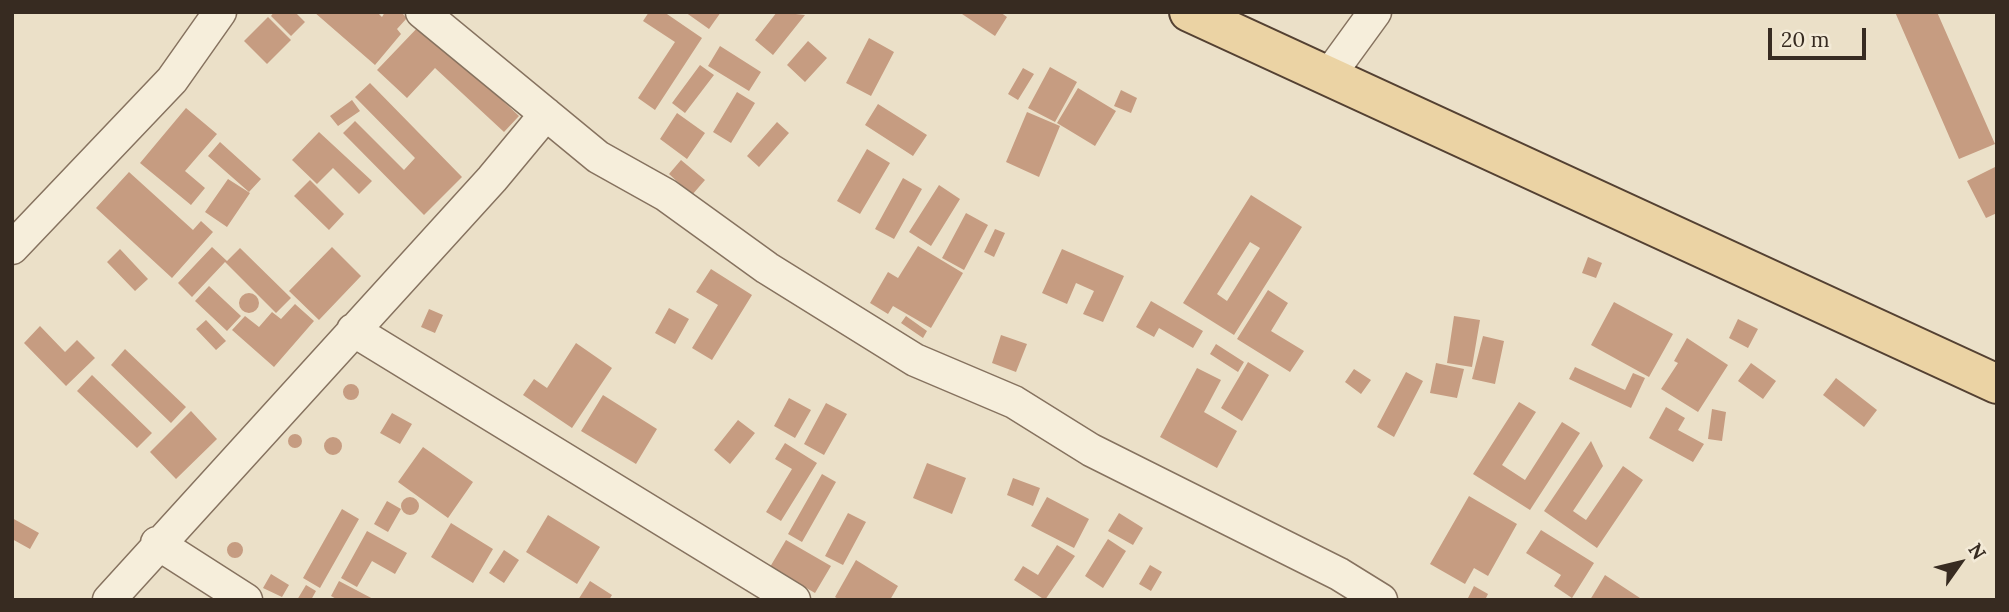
<!DOCTYPE html>
<style>
body{margin:0}
#map{position:relative;width:2009px;height:612px;overflow:hidden;background:#ebe0c8;font-family:Lora,serif}
canvas{display:block}
.frame{position:absolute;inset:0;border:14px solid #372b21;pointer-events:none}
.north{position:absolute;left:1925px;top:528px;width:70px;height:70px;-webkit-text-stroke:5px #f3ead7;paint-order:stroke;rotate:56deg;font-size:19px;font-weight:700;line-height:28px;text-align:center;color:#372b21}
.north::after{content:'';display:block;margin:auto;width:24px;height:32px;background:#372b21;clip-path:polygon(50% 0,100% 100%,50% 72%,0 100%)}
.scale{position:absolute;left:1768px;top:28px;width:98px;height:32px;box-sizing:border-box;border:4px solid #372b21;border-top:0;padding-left:9px;font-size:21px;line-height:24px;white-space:nowrap;color:#372b21;-webkit-text-stroke:5px #f3ead7;paint-order:stroke}
</style>
<div id="map">
<canvas width="2009" height="612"></canvas>
<div class="frame"></div>
<div class="north">N</div>
<div class="scale">20 m</div>
</div>
<script>
const ctx = document.querySelector('canvas').getContext('2d');
ctx.lineJoin = 'round';
function fillPath(path, color) { ctx.fillStyle = color; ctx.fill(path, 'evenodd'); }
const poly = rows => new Path2D(rows.map(r => 'M' + r).join(''));
function strokePath(path, color, width, dash) { ctx.strokeStyle = color; ctx.lineWidth = width; ctx.lineCap = dash ? 'butt' : 'round'; ctx.setLineDash(dash || []); ctx.stroke(path); }
fillPath(poly([
 [274,12,295,12,305,22,291,36,271,16],
 [314,12,377,12,382,17,385,12,401,12,407,18,397,29,401,34,375,65],
 [649,12,664,12,702,38,655,110,638,98,675,42,643,21],
 [685,12,721,12,709,29],
 [777,12,805,15,773,55,755,40],
 [959,12,1000,12,1007,17,995,36],
 [1895,12,1937,12,1995,144,1959,159],
 [268,17,291,40,267,64,244,41],
 [421,24,519,116,504,132,435,68,407,98,377,70],
 [869,38,894,52,871,96,846,83],
 [808,41,827,58,805,82,787,65],
 [720,46,761,72,749,91,708,66],
 [700,65,714,75,685,113,672,103],
 [1050,67,1077,82,1055,122,1028,108],
 [1023,68,1034,74,1018,100,1008,94],
 [370,83,462,177,424,215,343,133,355,121,404,170,415,158,355,97],
 [1078,88,1116,111,1095,146,1057,123],
 [1121,90,1137,98,1131,113,1114,106],
 [737,92,755,103,731,143,713,132],
 [352,100,360,111,338,126,330,116],
 [878,104,927,135,913,156,865,125],
 [186,108,217,134,185,171,205,188,191,205,140,163],
 [1027,112,1060,126,1039,177,1006,162],
 [677,113,705,133,687,159,660,139],
 [777,122,789,133,759,167,747,156],
 [319,132,372,181,359,194,333,168,317,184,292,160],
 [220,142,261,179,249,192,208,156],
 [867,149,890,163,860,214,837,201],
 [681,160,705,180,692,195,669,174],
 [1997,166,1997,213,1986,218,1967,181],
 [129,172,193,230,201,221,213,232,172,278,96,208],
 [903,178,922,189,894,239,875,229],
 [228,179,250,193,227,227,205,212],
 [310,180,344,214,329,230,294,196],
 [939,185,960,199,931,246,909,232],
 [1251,195,1302,227,1234,335,1183,303],
 [1250,242,1260,248,1227,301,1217,294],
 [966,213,988,225,964,270,942,258],
 [995,229,1005,233,994,257,984,252],
 [918,246,963,273,931,328,893,306,888,314,870,303,888,272,898,278],
 [212,247,227,261,240,248,291,298,276,313,225,262,192,297,178,283],
 [332,247,361,276,319,320,289,291],
 [120,249,148,279,135,291,107,262],
 [1062,249,1124,276,1103,322,1083,314,1094,291,1076,283,1067,304,1042,293],
 [1588,257,1602,263,1596,278,1582,273],
 [711,269,752,295,712,360,692,348,718,305,696,292],
 [209,286,241,316,227,331,195,301],
 [1268,290,1288,303,1271,331,1304,351,1290,372,1237,339],
 '239 303a10 10 0 1 1 20 0a10 10 0 1 1-20 0Z',
 [1151,301,1203,331,1193,348,1159,328,1154,337,1136,327],
 [1614,302,1673,334,1649,377,1591,345],
 [295,304,314,321,274,367,232,330,245,316,259,327,272,312,281,319],
 [669,308,689,319,675,344,655,333],
 [429,309,443,315,435,333,421,327],
 [906,316,927,331,923,338,901,323],
 [1454,316,1480,320,1472,367,1447,363],
 [1738,319,1758,329,1748,348,1729,338],
 [206,320,226,341,216,350,196,329],
 [40,326,65,352,77,340,95,358,66,386,24,343],
 [1001,335,1027,344,1016,372,992,363],
 [1483,336,1504,341,1495,384,1472,379],
 [1687,338,1728,365,1698,412,1661,389,1678,363,1674,361],
 [576,343,612,368,572,428,523,395,534,379,547,388],
 [1216,344,1244,362,1238,372,1210,354],
 [125,349,186,407,171,423,111,365],
 [1248,362,1269,375,1242,421,1221,408],
 [1436,363,1464,369,1457,398,1430,393],
 [1751,363,1776,381,1763,399,1738,381],
 [1575,367,1625,390,1633,373,1645,378,1631,408,1569,379],
 [1197,368,1221,380,1204,412,1237,431,1217,468,1160,437],
 [1354,369,1371,380,1361,394,1345,382],
 [1406,372,1423,381,1394,437,1377,427],
 [92,375,152,433,137,448,77,391],
 [1836,378,1877,410,1864,427,1823,395],
 '343 392a8 8 0 1 1 16 0a8 8 0 1 1-16 0Z',
 [603,395,657,429,636,464,581,431],
 [789,398,811,410,795,438,774,426],
 [1519,402,1536,412,1502,465,1525,480,1562,422,1580,433,1530,510,1473,474],
 [826,403,847,414,824,455,804,444],
 [1666,407,1685,418,1678,430,1704,444,1693,462,1649,438],
 [1712,409,1726,412,1722,441,1708,439],
 [191,411,217,439,176,479,150,452],
 [392,413,412,424,400,444,380,433],
 [738,420,755,433,730,464,714,450],
 '288 441a7 7 0 1 1 14 0a7 7 0 1 1-14 0Z',
 '324 446a9 9 0 1 1 18 0a9 9 0 1 1-18 0Z',
 [1591,441,1603,466,1573,511,1586,520,1623,466,1643,480,1597,548,1544,511],
 [785,443,817,463,781,521,766,512,792,469,775,459],
 [423,447,473,482,448,518,398,482],
 [927,463,966,478,952,514,913,498],
 [822,474,836,482,802,542,788,534],
 [1013,478,1040,488,1033,506,1007,495],
 [1469,496,1517,524,1488,576,1474,568,1465,584,1430,564],
 [1047,497,1089,519,1074,548,1031,526],
 '401 506a9 9 0 1 1 18 0a9 9 0 1 1-18 0Z',
 [387,501,401,509,388,532,374,524],
 [342,509,359,519,320,588,303,578],
 [848,513,866,522,843,565,825,556],
 [1119,513,1143,528,1133,545,1108,531],
 [548,515,600,547,577,584,526,552],
 [12,518,39,533,30,549,12,539],
 [451,523,493,549,473,583,431,557],
 [1541,530,1594,563,1572,598,1554,586,1561,575,1526,553],
 [367,531,407,553,395,574,372,561,357,587,341,578],
 [1108,539,1126,551,1103,588,1085,576],
 [786,540,831,566,815,593,770,567],
 '227 550a8 8 0 1 1 16 0a8 8 0 1 1-16 0Z',
 [1057,545,1075,556,1045,600,1014,580,1023,566,1038,575],
 [504,550,519,560,504,583,489,573],
 [856,560,898,586,890,600,840,600,835,597],
 [1150,565,1162,572,1151,591,1139,584],
 [271,574,289,585,282,597,263,588],
 [1605,575,1643,600,1590,600],
 [339,581,375,600,338,600,331,596],
 [590,581,612,595,609,600,578,600],
 [306,585,316,591,311,600,297,600],
 [1474,586,1488,594,1485,600,1467,600]
]), '#c69c81');
const minor = poly([
 [422,12,598,157,666,195,767,268,915,360,1014,402,1091,450,1339,574,1381,600],
 [1327,78,1375,12],
 [12,248,172,80,220,12],
 [353,330,794,600],
 [157,543,246,600],
 [109,600,492,179,546,114]
]);
const major = poly([
 [1189,12,1997,384]
]);
strokePath(minor, '#86725f', 35);
strokePath(major, '#544132', 42);
strokePath(minor, '#f6eedb', 32);
strokePath(major, '#ebd3a4', 38);
</script>
